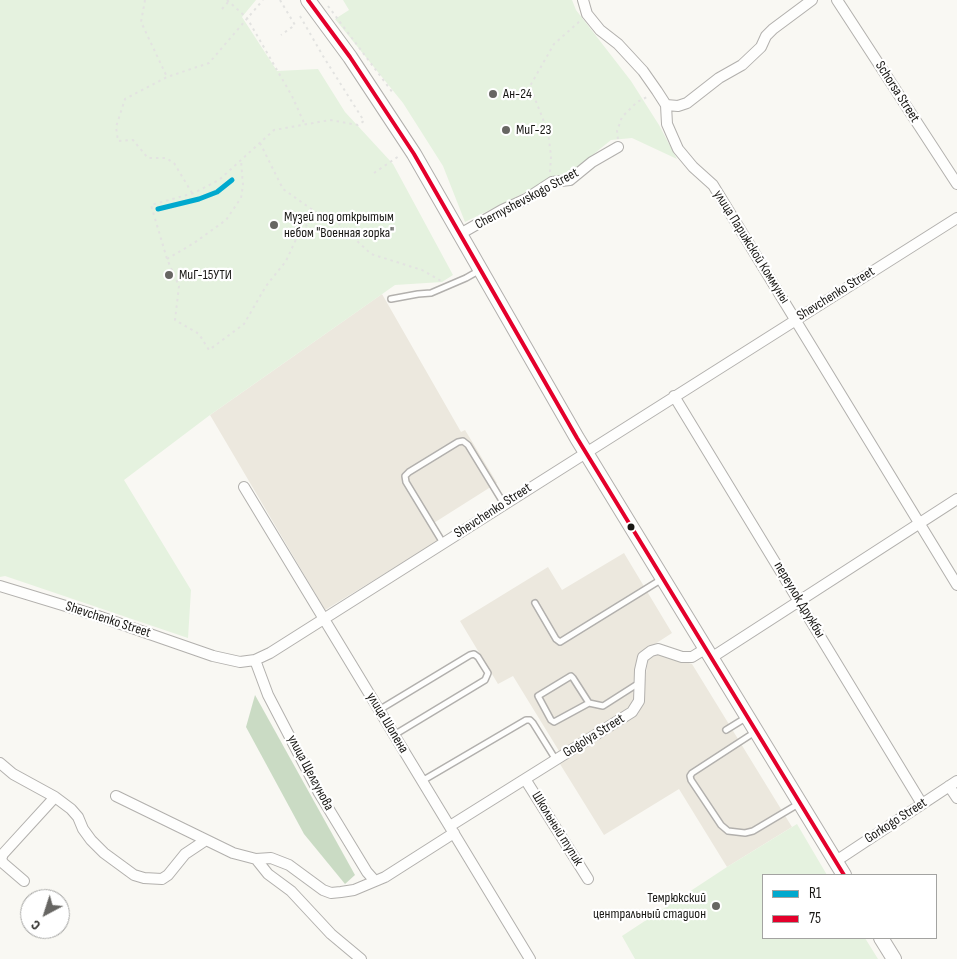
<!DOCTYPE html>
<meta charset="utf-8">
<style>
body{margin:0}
#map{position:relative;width:957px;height:959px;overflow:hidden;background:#f9f8f3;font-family:"Sofia Sans Condensed",sans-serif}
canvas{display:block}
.legend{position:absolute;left:762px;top:874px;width:175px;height:65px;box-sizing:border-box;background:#fff;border:1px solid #a3a3a1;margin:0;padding:6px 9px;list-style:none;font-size:15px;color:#191815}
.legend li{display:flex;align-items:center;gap:10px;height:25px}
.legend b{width:25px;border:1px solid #a3a3a1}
.north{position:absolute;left:20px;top:889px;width:50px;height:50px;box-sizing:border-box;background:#fff;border:1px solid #a3a3a1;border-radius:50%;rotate:220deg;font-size:14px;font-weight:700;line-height:20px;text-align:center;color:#191815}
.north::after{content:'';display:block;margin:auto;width:18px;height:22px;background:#676663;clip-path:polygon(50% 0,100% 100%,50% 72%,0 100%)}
</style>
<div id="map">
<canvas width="957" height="959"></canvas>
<ul class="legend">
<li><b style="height:6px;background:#00a9ce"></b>R1</li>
<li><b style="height:6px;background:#e4002b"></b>75</li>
</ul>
<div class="north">С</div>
</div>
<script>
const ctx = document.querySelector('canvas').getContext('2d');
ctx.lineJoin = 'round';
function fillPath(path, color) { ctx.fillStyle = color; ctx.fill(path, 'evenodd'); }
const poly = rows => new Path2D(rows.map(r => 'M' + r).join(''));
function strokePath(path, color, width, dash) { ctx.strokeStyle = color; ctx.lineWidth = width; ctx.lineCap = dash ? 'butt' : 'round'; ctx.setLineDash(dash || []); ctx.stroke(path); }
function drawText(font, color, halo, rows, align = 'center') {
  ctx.font = font + ' "Sofia Sans Condensed",sans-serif'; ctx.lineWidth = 4.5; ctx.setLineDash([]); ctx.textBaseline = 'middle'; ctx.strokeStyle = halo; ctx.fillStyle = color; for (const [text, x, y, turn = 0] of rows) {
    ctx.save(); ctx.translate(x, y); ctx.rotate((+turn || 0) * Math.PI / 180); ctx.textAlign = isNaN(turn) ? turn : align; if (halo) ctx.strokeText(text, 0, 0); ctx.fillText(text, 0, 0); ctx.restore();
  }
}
fillPath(poly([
 [382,294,461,432,465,430,497,483,429,526,438,541,325,610,210,415],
 [624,553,672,633,638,655,633,685,634,705,559,751,513,676,498,684,460,621,548,567,562,590],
 [659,654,692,664,792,827,727,867,679,789,604,835,560,764,638,714,641,707,648,660,652,656]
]), '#ece8de');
fillPath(poly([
 [0,0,256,0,242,17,277,71,318,69,345,112,393,164,453,275,442,282,395,285,210,415,124,480,191,590,188,638,5,576,0,577],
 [343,0,572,0,576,10,631,81,659,125,677,159,632,138,611,140,579,166,465,222,443,166,403,103,335,19,349,10],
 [797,824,827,875,763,875,763,938,865,938,878,959,635,959,622,936,727,867]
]), '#e5f2df');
fillPath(poly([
 [255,695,355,875,345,884,304,834,246,727]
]), '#cadbc4');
const service = poly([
 [391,299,418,294,431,293,466,278,480,270],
 [443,543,406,482,405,476,409,472,458,442,463,441,468,445,504,504],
 [535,603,556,639,560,642,662,579],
 [589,703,554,722,551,720,538,696,571,676,573,678,589,703,603,706,639,683],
 [379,710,470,655,474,654,478,657,488,673,485,680,394,735],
 [726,730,747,717],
 [755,732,692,773,690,776,691,780,721,825,728,831,745,833,753,831,800,803],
 [422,781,526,720,530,720,533,723,556,760]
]);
const minor = poly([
 [583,0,587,14,600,30,618,44,643,71,657,91,666,105,667,124,678,149,693,167,713,185,957,585],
 [837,0,957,184],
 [666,105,678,106,687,103,719,78,742,65,761,47,766,36,773,29,812,0],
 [460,234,502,210,526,199,552,182,570,180,592,162,618,147],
 [674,396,922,804],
 [244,487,530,959],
 [0,586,92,614,213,656,240,662,255,660,270,653,957,218],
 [711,658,957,499],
 [255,660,268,695,319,793,367,872,375,881],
 [0,763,13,774,55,797,71,809,78,817,83,829,91,840,104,853,134,875,144,878,162,879,168,875,185,854,206,840],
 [525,779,588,879],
 [949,786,957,798],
 [116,796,233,853,256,859,268,874,291,891,331,934,361,959],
 [450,826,632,712,639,701,640,670,643,657,651,651,658,649,682,657,692,657,705,649],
 [256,859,271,858,289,865,323,890,331,893,341,892,354,890,385,877,454,833],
 [836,861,957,781],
 [24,881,3,863,1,859,3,854,55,797]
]);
const secondary = poly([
 [308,0,350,57,414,154,577,438,844,875],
 [881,938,894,959]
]);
strokePath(service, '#b2b0ad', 8);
strokePath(minor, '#b2b0ad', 12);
strokePath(secondary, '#b2b0ad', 16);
strokePath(poly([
 [145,0,141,22,167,77],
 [227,0,247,18,292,96,305,125],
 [280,0,295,25,281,35],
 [328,6,393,93],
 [222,9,229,1],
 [300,16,323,56,364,121,358,125,330,120,274,130,219,180,194,193,151,205,167,259,179,286,175,320,199,334,209,350,244,324,266,286,286,261,298,235,317,213],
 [618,139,617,131,622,117,637,102,649,96],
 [260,143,283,189,317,213,337,222,371,254,422,270,441,281],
 [550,172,551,156,548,132,530,86,554,44,580,21],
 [374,173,399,156],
 [192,193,174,163,166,158,148,158,133,140,118,141,116,127,125,99,167,77,209,63,263,0],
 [167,259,194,243,226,220,241,198,243,185,241,161]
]), '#e3e3e1', 2, [2.5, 4]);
strokePath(service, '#fefefd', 5);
strokePath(minor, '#fefefd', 10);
strokePath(secondary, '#fefefd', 14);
strokePath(poly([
 [308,0,350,57,414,154,577,438,844,875]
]), '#e4002b', 4);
strokePath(poly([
 [158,209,199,199,217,192,232,180]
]), '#00a9ce', 5);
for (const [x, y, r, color] of [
 [493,94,5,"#676663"],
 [506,130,5,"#676663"],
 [274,225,5,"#676663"],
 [169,275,5,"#676663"],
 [631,527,4.5,"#191815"],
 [716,906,5,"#676663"]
]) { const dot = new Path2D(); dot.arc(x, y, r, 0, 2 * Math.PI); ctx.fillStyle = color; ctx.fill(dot); strokePath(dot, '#fff', 2); }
drawText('14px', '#191815', '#fff', [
 ["Schorsa Street",897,92,57],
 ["Chernyshevskogo Street",527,199,-28],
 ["улица Парижской Коммуны",751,247,58],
 ["Shevchenko Street",836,294,-32],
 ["Shevchenko Street",493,511,-33],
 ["переулок Дружбы",799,600,59],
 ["Shevchenko Street",108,620,18],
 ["улица Шопена",387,723,59],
 ["Gogolya Street",594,736,-32],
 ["улица Щелгунова",310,773,62],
 ["Gorkogo Street",896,821,-33],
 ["Школьный тупик",557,829,58]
]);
drawText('14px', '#191815', '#fff', [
 ["Ан-24",503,94],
 ["МиГ-23",516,130],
 ["Музей под открытым",284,217],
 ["небом \"Военная горка\"",284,233],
 ["МиГ-15УТИ",179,275],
 ["Темрюкский",706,898,"right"],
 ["центральный стадион",706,914,"right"]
], 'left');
</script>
